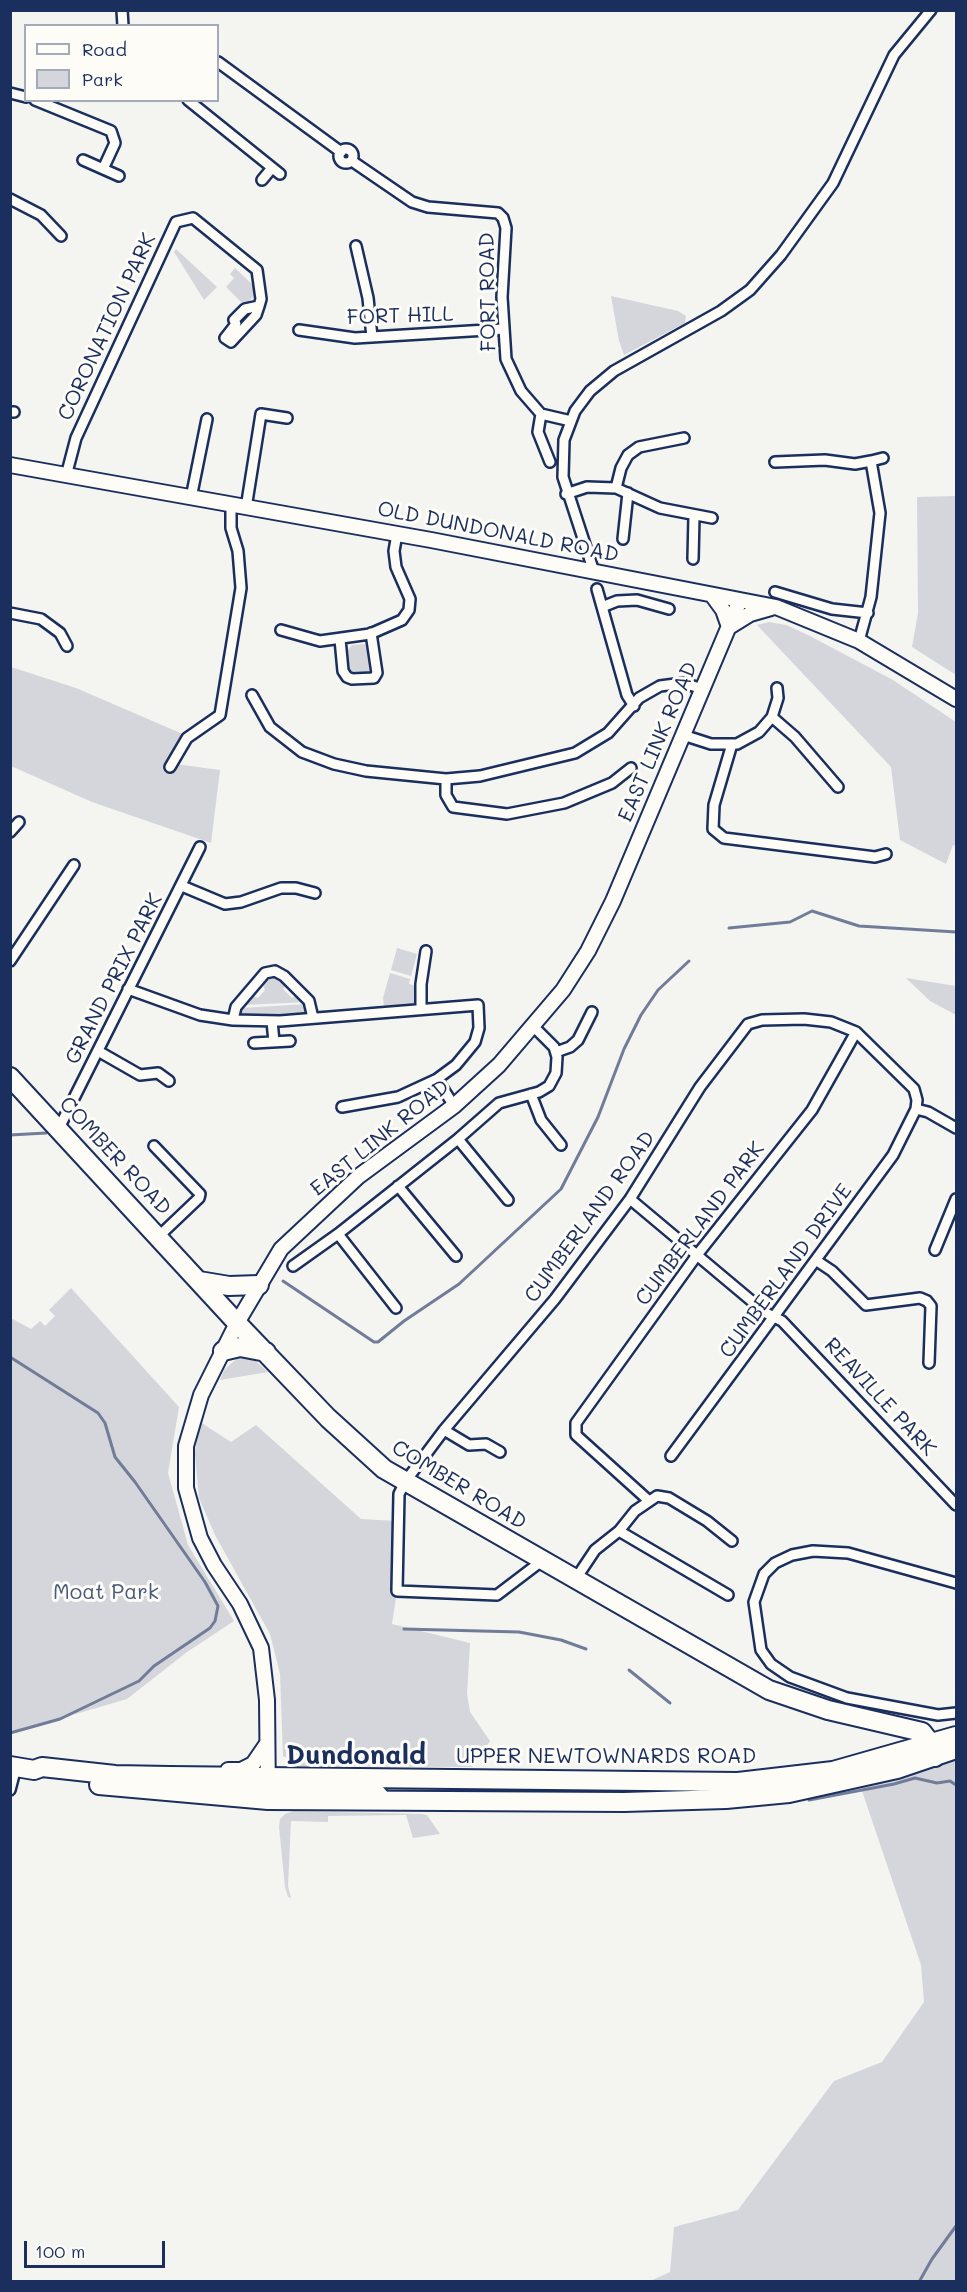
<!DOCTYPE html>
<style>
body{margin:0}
#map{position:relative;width:967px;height:2292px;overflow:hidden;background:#f4f4f1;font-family:Mali,sans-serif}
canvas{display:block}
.frame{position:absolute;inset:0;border:12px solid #1b2f5e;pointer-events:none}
.legend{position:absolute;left:24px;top:24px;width:195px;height:78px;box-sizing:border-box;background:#fdfcf7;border:2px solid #a3aaba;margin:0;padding:8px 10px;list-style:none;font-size:18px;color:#1b2f5e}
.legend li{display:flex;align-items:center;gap:12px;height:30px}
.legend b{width:30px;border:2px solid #a3aaba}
.scale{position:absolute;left:24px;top:2241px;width:141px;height:27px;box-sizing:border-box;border:3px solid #1b2f5e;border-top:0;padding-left:8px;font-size:18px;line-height:21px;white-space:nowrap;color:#1b2f5e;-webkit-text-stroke:4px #fdfcf7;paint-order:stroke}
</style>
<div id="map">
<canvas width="967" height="2292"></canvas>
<div class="frame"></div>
<ul class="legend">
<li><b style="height:8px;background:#fdfcf7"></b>Road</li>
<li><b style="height:16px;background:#d4d6db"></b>Park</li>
</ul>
<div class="scale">100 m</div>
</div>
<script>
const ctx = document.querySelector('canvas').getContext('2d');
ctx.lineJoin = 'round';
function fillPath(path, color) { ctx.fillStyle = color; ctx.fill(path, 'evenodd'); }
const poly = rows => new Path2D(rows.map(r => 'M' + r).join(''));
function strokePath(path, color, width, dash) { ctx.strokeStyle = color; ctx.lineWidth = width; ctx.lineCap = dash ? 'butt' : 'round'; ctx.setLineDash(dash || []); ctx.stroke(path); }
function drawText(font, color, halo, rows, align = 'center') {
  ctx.font = font + ' Mali,sans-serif'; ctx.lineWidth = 6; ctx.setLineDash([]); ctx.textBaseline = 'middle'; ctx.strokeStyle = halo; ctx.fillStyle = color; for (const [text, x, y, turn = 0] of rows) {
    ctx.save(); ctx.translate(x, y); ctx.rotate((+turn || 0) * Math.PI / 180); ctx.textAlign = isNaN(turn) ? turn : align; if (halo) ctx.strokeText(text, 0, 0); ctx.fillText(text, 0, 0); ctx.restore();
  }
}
fillPath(poly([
 [176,249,217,287,204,300,174,252],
 [235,268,254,286,253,297,245,306,226,287,234,278,230,274],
 [611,296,678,311,686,316,685,323,624,355,619,341],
 [956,496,956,675,912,647,918,613,917,497],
 [769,622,786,625,808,635,893,680,956,722,956,846,953,845,946,864,900,840,891,767,757,625],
 [365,644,368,649,371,649,371,669,366,674,353,674,349,670,347,651,352,645],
 [11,667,76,688,185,735,168,763,220,770,211,843,92,802,11,766],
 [397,948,417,954,411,976,391,970],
 [390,973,410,979,409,984,417,986,415,1004,384,1006,383,998],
 [270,976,281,976,287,984,283,989,292,998,297,995,306,1002,244,1005,252,995,258,998,265,990,263,985],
 [906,978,956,986,956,1015,930,1001],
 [308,1004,305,1014,240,1015,241,1008],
 [71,1288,179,1407,168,1473,188,1545,234,1621,187,1652,127,1699,11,1733,11,1318,31,1329,40,1321,45,1326,55,1316,49,1310],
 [241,1355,250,1356,268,1372,220,1380,224,1370],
 [197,1420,231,1442,256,1425,361,1519,397,1521,397,1591,392,1624,470,1643,467,1694,470,1712,490,1741,472,1767,301,1766,283,1756,280,1674,270,1634,215,1535,199,1498,195,1454],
 [956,1760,956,2281,648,2282,670,2272,674,2227,738,2210,834,2081,882,2062,924,2002,921,1965,861,1788],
 [505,1786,608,1788,602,1794,459,1793],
 [294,1811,422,1814,427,1815,440,1834,413,1838,406,1815,328,1816,328,1822,291,1821,288,1886,291,1898,288,1897,285,1887,279,1827,280,1819,285,1814]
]), '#d4d6db');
strokePath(poly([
 [729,928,790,922,812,911,859,926,956,932],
 [10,1135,46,1133],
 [283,1281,374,1342,378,1342,404,1321,459,1284,561,1189,598,1117,624,1049,641,1015,658,990,689,961],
 [10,1357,98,1413,105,1423,115,1457,135,1482,205,1582,218,1606,215,1621,210,1628,154,1666,139,1681,60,1719,10,1733],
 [404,1629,519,1632,561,1640,586,1649],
 [629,1670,670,1703],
 [809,1800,894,1784,915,1778,937,1783,950,1781,956,1785],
 [919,2282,932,2259,956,2226]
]), '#717c98', 3);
const street = poly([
 [122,10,123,26],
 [218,62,341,152],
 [10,93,26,97],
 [35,100,111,131,115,143,103,169],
 [188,100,280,174],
 '339 156a7 7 0 1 1 14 0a7 7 0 1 1-14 0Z',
 [83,160,119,176],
 [352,161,412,202,428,207,498,213,503,218,506,228,502,297,506,359,521,391,541,414,571,421],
 [262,180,272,168],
 [10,199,41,215,61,236],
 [356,246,368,298,372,337],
 [299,330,355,338,503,329],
 [10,412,14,412],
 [541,414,538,432,550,462],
 [871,461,883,458],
 [775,462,825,460,855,464,871,461,880,513,871,597,859,641],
 [66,476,76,438,176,222,193,218,257,270,261,299,259,306,256,315,231,342,225,338,236,324,234,320,245,309,259,306],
 [616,488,621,468,628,455,639,447,684,438],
 [566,494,587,487,616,488,660,508,712,518],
 [191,498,207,419],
 [246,508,261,414,287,418],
 [623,539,628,493],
 [693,559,694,516],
 [594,572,563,477,564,440,575,411,590,391,614,371,721,311,750,290,781,255,833,183,894,55,931,10],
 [597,589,627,695,634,706],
 [775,592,832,609,868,613],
 [602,607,617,601,637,600,669,609],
 [10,613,41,619,60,633,67,646],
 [281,630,320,641,370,634,402,620,409,610,410,599,396,567,394,551,397,534],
 [340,639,343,671,347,677,352,679,374,678,377,673,371,633],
 [252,695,270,727,302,752,334,764,366,771,446,779,480,776,575,753,608,733,639,698,660,686,683,683,703,689],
 [772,717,795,737,838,787],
 [683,735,711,744,737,744,759,732,772,717,778,698,777,688],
 [732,744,714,805,713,829,724,838,875,857,886,854],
 [170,767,187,738,220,715,241,588,238,551,231,528,231,505],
 [446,779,446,795,453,807,507,814,564,803,612,783,631,768],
 [10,832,19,822],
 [182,886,225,904,241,902,281,888,296,888,315,893],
 [10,961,74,865],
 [128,989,200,1015,233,1020,280,1021,478,1005,479,1028,475,1042,456,1065,437,1079,398,1097,342,1107],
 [421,1008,421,984,426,951],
 [233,1020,236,1007,265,973,275,971,284,976,309,1001,313,1018],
 [272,1021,274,1042],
 [254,1043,290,1041],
 [98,1051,140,1075,158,1073,169,1081],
 [556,1052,570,1047,578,1040,592,1012],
 [437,1079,454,1106],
 [531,1094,541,1120,561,1145],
 [916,1109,928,1112,956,1128],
 [59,1128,200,847],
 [458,1139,508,1200],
 [154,1146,200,1194,199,1198,158,1237],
 [398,1186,456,1256],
 [630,1199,766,1313,782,1321,956,1505],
 [338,1234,396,1308],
 [935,1250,956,1199],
 [817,1261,832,1271,866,1305,920,1298,927,1301,931,1306,929,1363],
 [293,1266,338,1234,458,1139,499,1103,539,1092,549,1086,556,1073,557,1057,554,1047,534,1027],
 [444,1430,469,1445,486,1444,500,1452],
 [648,1500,576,1435,576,1423,697,1255,812,1110,856,1032,914,1089,917,1100,916,1109,893,1155,671,1456],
 [619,1531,728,1595],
 [543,1560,497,1595,397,1591,399,1494,405,1482,444,1430,555,1299,630,1199,700,1087,748,1024,762,1020,804,1019,831,1022,856,1032],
 [575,1580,595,1550,619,1531,635,1511,657,1496,669,1498,707,1521,732,1541],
 [956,1583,848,1553,813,1551,792,1555,775,1563,764,1574,754,1602,761,1650,771,1664,790,1677,847,1698,938,1715,956,1713],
 [10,1790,16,1767]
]);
const secondary = poly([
 [10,465,431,540,776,607,859,641,956,699],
 [712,595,723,610,729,627,750,614,771,608],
 [228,1770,241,1770,253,1764,266,1745],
 [269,1782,278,1787,289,1788,378,1792,385,1800],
 [208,1785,260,1788,269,1792],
 [268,1800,267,1700,261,1648,240,1604,214,1565,200,1538,186,1488,186,1446,201,1395,237,1323,281,1249,359,1176,454,1106,499,1065,563,990,588,951,613,901,740,600]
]);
const highway = poly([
 [10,1077,237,1323,328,1418,384,1469,769,1690,828,1710,922,1732,932,1745,935,1757],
 [199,1281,229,1286,259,1285],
 [223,1351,240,1347,266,1352],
 [10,1766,34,1770,42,1767,115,1775,169,1776,738,1782,833,1771,956,1736],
 [99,1785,268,1800,624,1802,726,1799,789,1793,897,1769,956,1749]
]);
strokePath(street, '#1b2f5e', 14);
strokePath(secondary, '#1b2f5e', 18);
strokePath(highway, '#1b2f5e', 22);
strokePath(street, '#fdfcf7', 9);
strokePath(secondary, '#fdfcf7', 14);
strokePath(highway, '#fdfcf7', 18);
drawText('21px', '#1b2f5e', '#fdfcf7', [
 ["FORT ROAD",488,292,-91],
 ["FORT HILL",400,316,-2],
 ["CORONATION PARK",107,327,-65],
 ["OLD DUNDONALD ROAD",498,532,11],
 ["EAST LINK ROAD",658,742,-67],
 ["GRAND PRIX PARK",114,979,-63],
 ["EAST LINK ROAD",380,1138,-39],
 ["COMBER ROAD",115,1156,47],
 ["CUMBERLAND ROAD",590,1217,-54],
 ["CUMBERLAND PARK",700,1224,-53],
 ["CUMBERLAND DRIVE",786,1271,-54],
 ["REAVILLE PARK",880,1397,47],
 ["COMBER ROAD",459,1485,31],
 ["UPPER NEWTOWNARDS ROAD",606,1757]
]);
drawText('21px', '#49597d', '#fdfcf7', [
 ["Moat Park",106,1593]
]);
drawText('bold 27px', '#1b2f5e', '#fdfcf7', [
 ["Dundonald",356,1756]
]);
</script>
